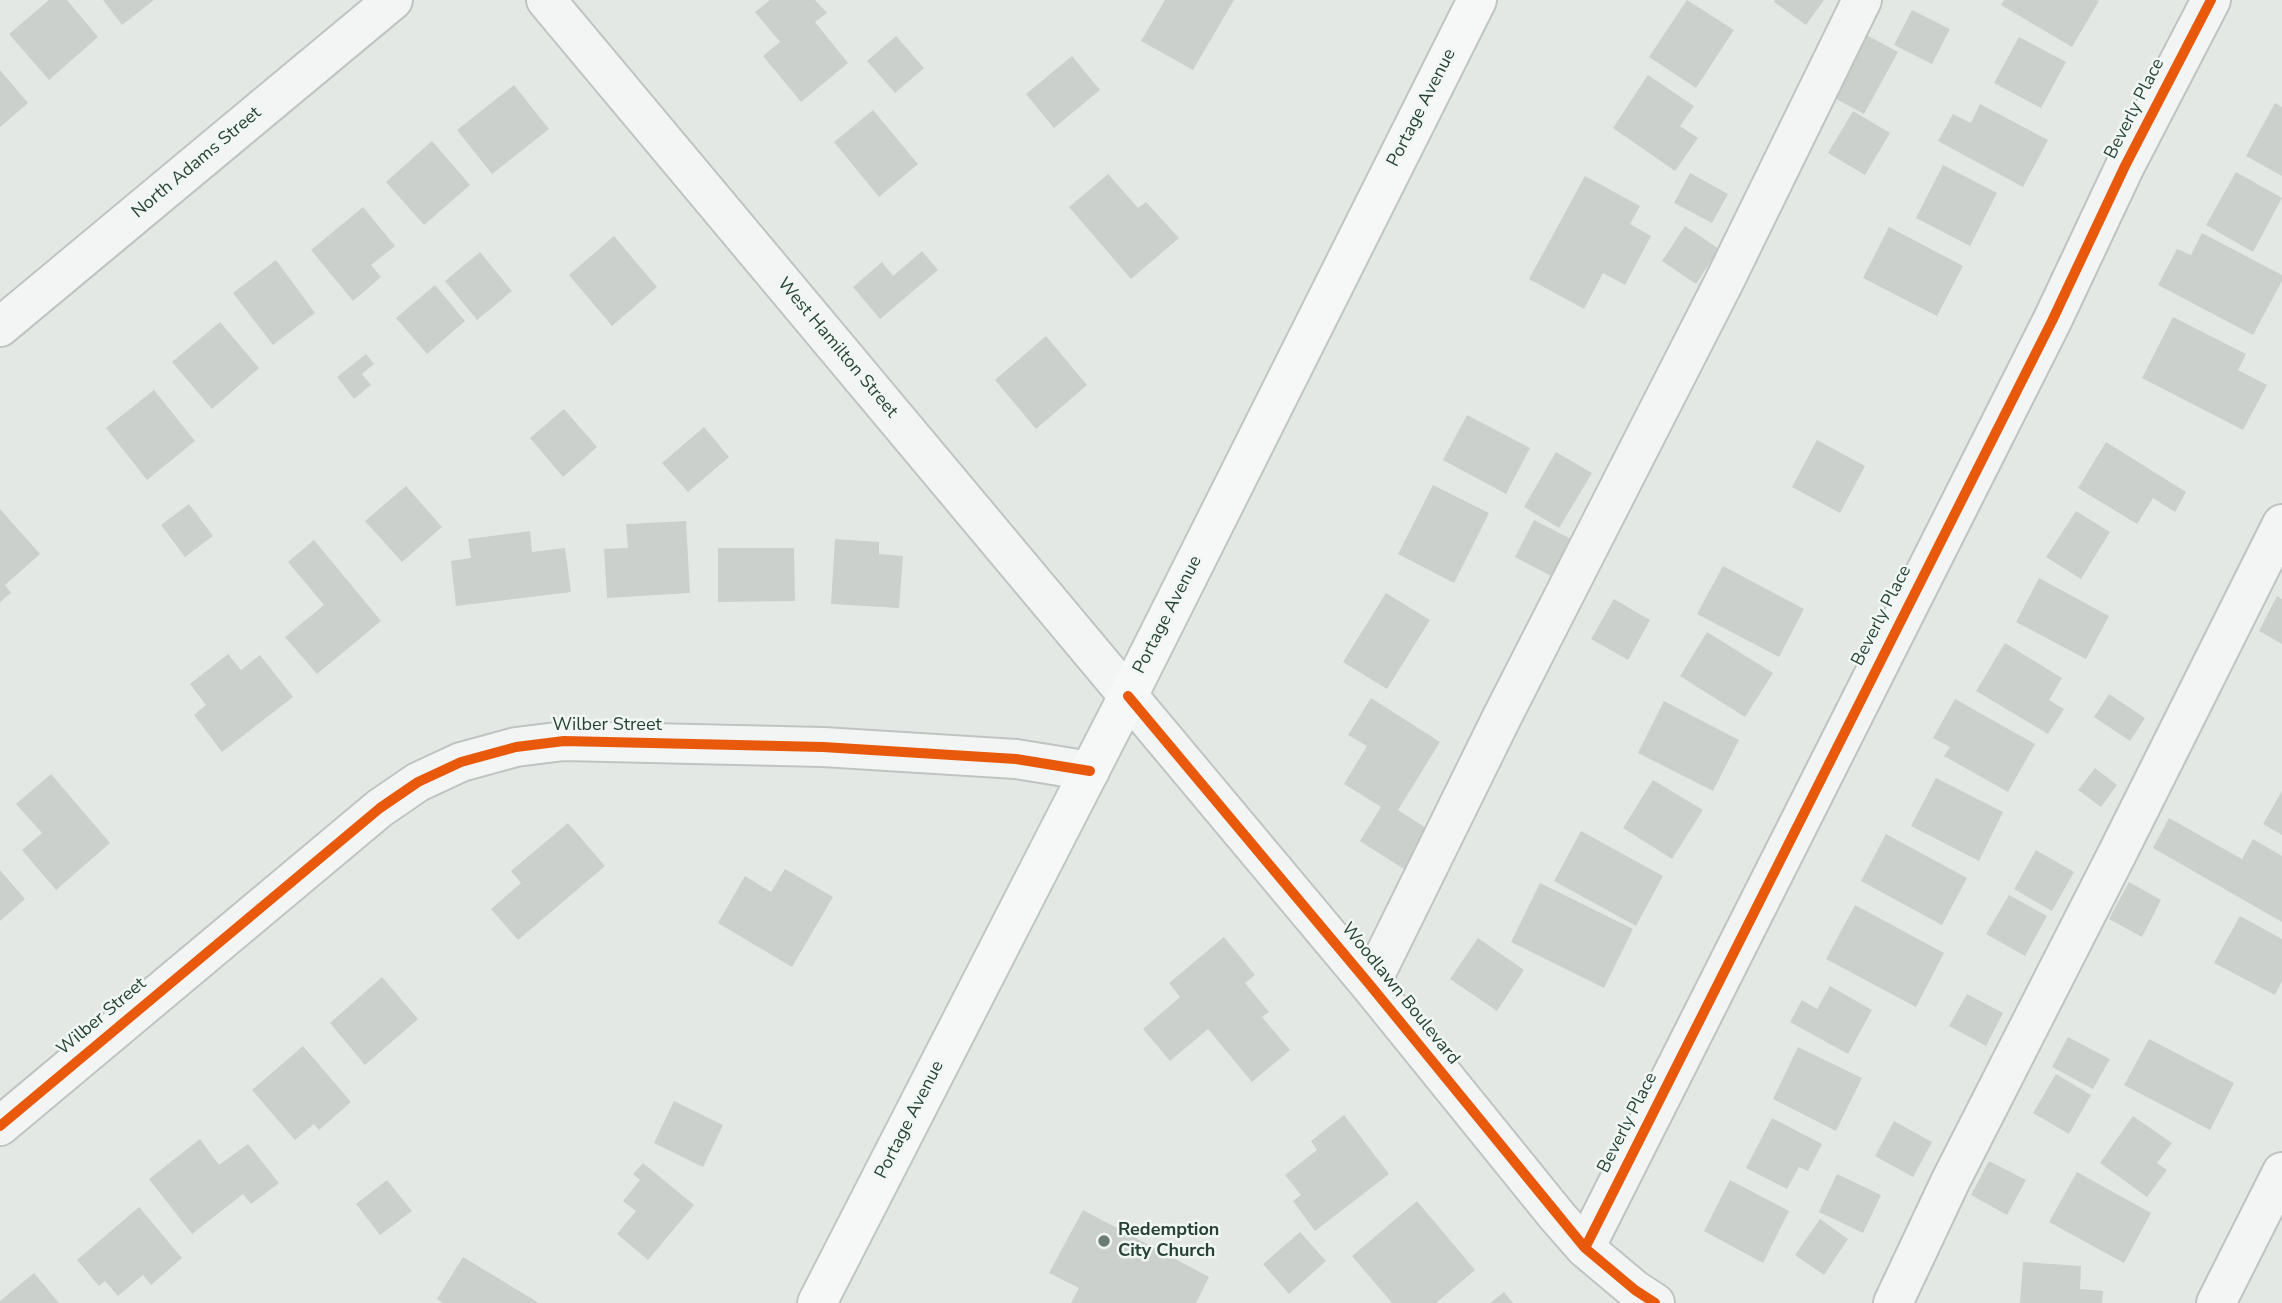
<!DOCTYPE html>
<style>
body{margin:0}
canvas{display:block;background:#e3e8e5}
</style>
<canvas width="2282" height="1303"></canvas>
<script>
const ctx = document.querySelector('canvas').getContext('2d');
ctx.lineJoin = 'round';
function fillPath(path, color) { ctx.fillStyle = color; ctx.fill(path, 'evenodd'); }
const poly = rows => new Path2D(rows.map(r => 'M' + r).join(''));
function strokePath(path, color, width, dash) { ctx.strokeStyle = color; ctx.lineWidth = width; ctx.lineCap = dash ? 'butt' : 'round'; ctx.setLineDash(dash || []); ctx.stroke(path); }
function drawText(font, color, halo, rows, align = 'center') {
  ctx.font = font + ' "Nunito Sans",sans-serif'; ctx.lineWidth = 5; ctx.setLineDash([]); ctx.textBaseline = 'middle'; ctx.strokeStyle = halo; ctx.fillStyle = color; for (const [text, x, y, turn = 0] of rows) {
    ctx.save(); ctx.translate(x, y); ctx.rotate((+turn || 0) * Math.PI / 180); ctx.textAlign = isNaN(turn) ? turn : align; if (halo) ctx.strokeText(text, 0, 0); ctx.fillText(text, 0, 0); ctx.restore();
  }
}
fillPath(poly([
 [49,0,67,0,98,37,49,80,9,34],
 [103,0,154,0,122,25],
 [770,0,815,0,827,13,815,22,848,63,801,102,763,56,780,42,755,12],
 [1165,0,1234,0,1193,70,1141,41],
 [1687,0,1734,30,1696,88,1649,57],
 [1775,0,1824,0,1806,25,1774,2],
 [2004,0,2096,0,2099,1,2072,47,2001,5],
 [1912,10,1950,29,1932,64,1894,45],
 [1859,31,1898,52,1864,114,1825,93],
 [896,36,924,68,895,93,867,61],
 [2019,37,2066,62,2041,108,1994,83],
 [1072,56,1100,90,1054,128,1026,94],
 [0,70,28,103,0,127],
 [1648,75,1694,106,1680,126,1698,138,1675,171,1613,128],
 [514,85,549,129,492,174,457,130],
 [2275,103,2282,107,2282,176,2246,156],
 [1980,104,2048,140,2023,187,1938,141,1953,114,1971,123],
 [873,110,918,164,879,197,834,142],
 [1853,111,1890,133,1865,175,1828,153],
 [432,141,470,185,424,225,386,182],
 [1943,165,1997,193,1970,246,1916,218],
 [2236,172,2282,198,2253,252,2206,225],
 [1690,173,1728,194,1712,223,1674,203],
 [1108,174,1138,208,1146,202,1179,238,1131,279,1069,207],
 [1585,176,1640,206,1630,224,1651,236,1625,285,1603,273,1584,309,1529,279],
 [363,207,395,246,371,265,381,277,353,301,311,250],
 [1685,226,1719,249,1696,284,1662,261],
 [1889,227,1963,266,1937,316,1863,278],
 [2202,233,2282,275,2282,281,2253,335,2158,285,2177,249,2191,255],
 [614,236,657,287,612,326,569,275],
 [922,251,938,270,880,319,853,287,882,262,893,276],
 [480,252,512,291,477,320,445,281],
 [276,260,315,313,273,345,233,293],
 [435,285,465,321,427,354,396,318],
 [2173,317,2246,354,2238,370,2267,385,2243,430,2142,378],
 [220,322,259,368,212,409,172,362],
 [1046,336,1087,385,1036,429,995,380],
 [366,354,374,364,362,374,371,385,354,399,337,377],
 [154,390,195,441,147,480,106,428],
 [564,409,597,447,563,477,530,438],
 [1467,415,1530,448,1506,494,1443,460],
 [704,427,729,457,688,492,662,463],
 [1817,440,1865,466,1840,513,1792,487],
 [2106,442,2186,492,2175,512,2153,498,2137,524,2078,488],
 [1556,452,1592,473,1559,528,1524,507],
 [1433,485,1489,513,1454,583,1398,554],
 [406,486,442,527,402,562,365,521],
 [189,504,213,536,185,557,161,525],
 [0,509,40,554,5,585,11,593,0,602],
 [2076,511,2110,532,2081,579,2046,557],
 [1534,520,1573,540,1553,577,1515,557],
 [686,521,690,593,607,598,604,549,628,548,626,524],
 [530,531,532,552,565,548,571,592,456,606,451,561,471,558,468,539],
 [835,539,879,542,879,554,903,556,899,608,831,604],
 [314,540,381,621,317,674,285,637,324,605,288,562],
 [718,548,794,548,795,601,718,602],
 [1723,566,1804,609,1779,657,1697,614],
 [2039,578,2109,616,2086,659,2016,622],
 [1386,593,1430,620,1387,689,1343,662],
 [2277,596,2282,599,2282,644,2259,631],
 [1614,599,1650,620,1628,660,1591,639],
 [1707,632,1773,673,1745,717,1680,676],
 [2005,643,2062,678,2049,700,2064,709,2048,734,1976,691],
 [228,654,241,670,260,655,293,697,222,752,194,715,206,705,190,684],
 [2109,694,2145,718,2130,741,2094,717],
 [1371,698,1440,742,1398,810,1432,832,1407,871,1360,841,1381,807,1344,784,1367,746,1348,735],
 [1955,699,2035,744,2008,792,1944,756,1950,747,1933,738],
 [1664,701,1739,740,1713,791,1638,753],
 [2095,768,2117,785,2101,807,2078,790],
 [51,774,110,843,56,890,22,850,42,833,16,804],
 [1936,778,2003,812,1979,861,1911,826],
 [1653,780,1703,810,1672,859,1623,828],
 [2282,791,2282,835,2263,824],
 [2169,818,2242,859,2253,839,2282,856,2282,922,2153,848],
 [568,823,605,866,518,940,491,909,521,883,511,871],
 [1581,831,1663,876,1636,926,1554,881],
 [1886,834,1967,878,1942,925,1861,881],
 [2036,850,2074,872,2052,911,2014,889],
 [785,869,833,897,792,967,718,923,745,876,771,892],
 [0,870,25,899,0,921],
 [2129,882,2161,900,2142,937,2109,919],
 [1540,883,1633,929,1604,988,1511,942],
 [2009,895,2047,916,2025,956,1986,934],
 [1855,905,1944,953,1916,1007,1826,959],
 [2240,916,2282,939,2282,981,2275,995,2214,963],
 [1224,937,1255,975,1245,983,1269,1012,1262,1017,1290,1050,1252,1082,1208,1029,1170,1061,1143,1029,1180,997,1169,983],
 [1478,938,1524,970,1497,1011,1450,979],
 [382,977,418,1019,365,1065,330,1023],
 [1830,986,1872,1010,1848,1054,1790,1022,1802,1000,1817,1009],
 [1967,994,2003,1013,1986,1046,1949,1026],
 [2068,1037,2110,1059,2093,1089,2052,1067],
 [2149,1039,2234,1083,2210,1130,2124,1085],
 [303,1046,351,1102,319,1130,314,1124,295,1140,252,1090],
 [1798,1047,1862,1078,1836,1131,1773,1099],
 [2056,1074,2091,1095,2069,1134,2033,1113],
 [674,1101,723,1125,703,1167,654,1143],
 [1344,1115,1389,1174,1315,1231,1293,1201,1301,1195,1285,1175,1317,1150,1311,1141],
 [2133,1116,2172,1143,2157,1163,2167,1170,2147,1197,2100,1163],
 [1772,1118,1822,1144,1808,1171,1799,1167,1787,1189,1746,1168],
 [1894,1121,1932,1142,1913,1177,1875,1156],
 [200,1139,219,1165,248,1144,279,1183,251,1204,243,1194,192,1234,149,1179],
 [1989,1161,2026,1180,2007,1215,1971,1195],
 [643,1163,694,1205,648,1260,617,1234,636,1211,623,1201,640,1180,633,1174],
 [2077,1172,2151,1213,2124,1263,2049,1222],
 [1837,1174,1881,1195,1863,1233,1819,1212],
 [387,1180,412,1211,380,1235,356,1204],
 [1730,1180,1789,1211,1763,1263,1704,1231],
 [1417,1201,1475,1270,1436,1303,1392,1303,1352,1256],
 [139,1207,182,1258,151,1285,143,1275,118,1296,105,1281,99,1286,77,1260],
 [1083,1210,1209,1277,1196,1303,1071,1303,1079,1288,1049,1273],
 [1820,1219,1848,1239,1824,1275,1795,1255],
 [1300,1232,1326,1261,1289,1294,1263,1264],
 [463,1257,539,1303,443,1303,437,1299],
 [2023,1262,2081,1266,2080,1289,2103,1291,2102,1303,2020,1303],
 [34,1273,59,1303,0,1303,0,1301],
 [1504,1292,1513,1303,1490,1303]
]), '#cbd0cd');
const minor = poly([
 [546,0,1370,985,1557,1216,1585,1248,1635,1290,1655,1303],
 [0,327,393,0],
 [1370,985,1502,717,1724,282,1862,0],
 [0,1126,380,808,418,782,461,762,516,747,564,741,823,747,1016,759,1090,771],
 [1585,1248,2052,321,2125,166,2211,0],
 [1893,1303,1951,1180,2117,854,2282,524],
 [2216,1303,2282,1172]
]);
const major = poly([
 [817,1303,1128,696,1477,0]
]);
strokePath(minor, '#bfc4c2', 42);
strokePath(major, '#bfc6c2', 42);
strokePath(minor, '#f2f5f3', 38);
strokePath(major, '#f6f7f7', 38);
strokePath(poly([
 [1128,696,1370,985,1585,1248,1635,1290,1655,1303],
 [0,1126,380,808,418,782,461,762,516,747,564,741,823,747,1016,759,1090,771],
 [1585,1248,2052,321,2125,166,2211,0]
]), '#e8590c', 10);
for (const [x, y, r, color] of [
 [1104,1241,7,"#6a7c73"]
]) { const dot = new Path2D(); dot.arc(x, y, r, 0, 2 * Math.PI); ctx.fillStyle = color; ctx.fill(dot); strokePath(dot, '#f0f7f4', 2.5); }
drawText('18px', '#294236', '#f0f7f4', [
 ["Portage Avenue",1422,108,-63],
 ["Beverly Place",2135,109,-63],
 ["North Adams Street",197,163,-40],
 ["West Hamilton Street",837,348,50],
 ["Portage Avenue",1168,615,-63],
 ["Beverly Place",1882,616,-63],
 ["Wilber Street",607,726],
 ["Woodlawn Boulevard",1400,994,51],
 ["Wilber Street",102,1017,-40],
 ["Portage Avenue",910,1120,-63],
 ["Beverly Place",1628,1123,-63]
]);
drawText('bold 18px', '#294236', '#f0f7f4', [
 ["Redemption",1118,1231],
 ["City Church",1118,1252]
], 'left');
</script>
